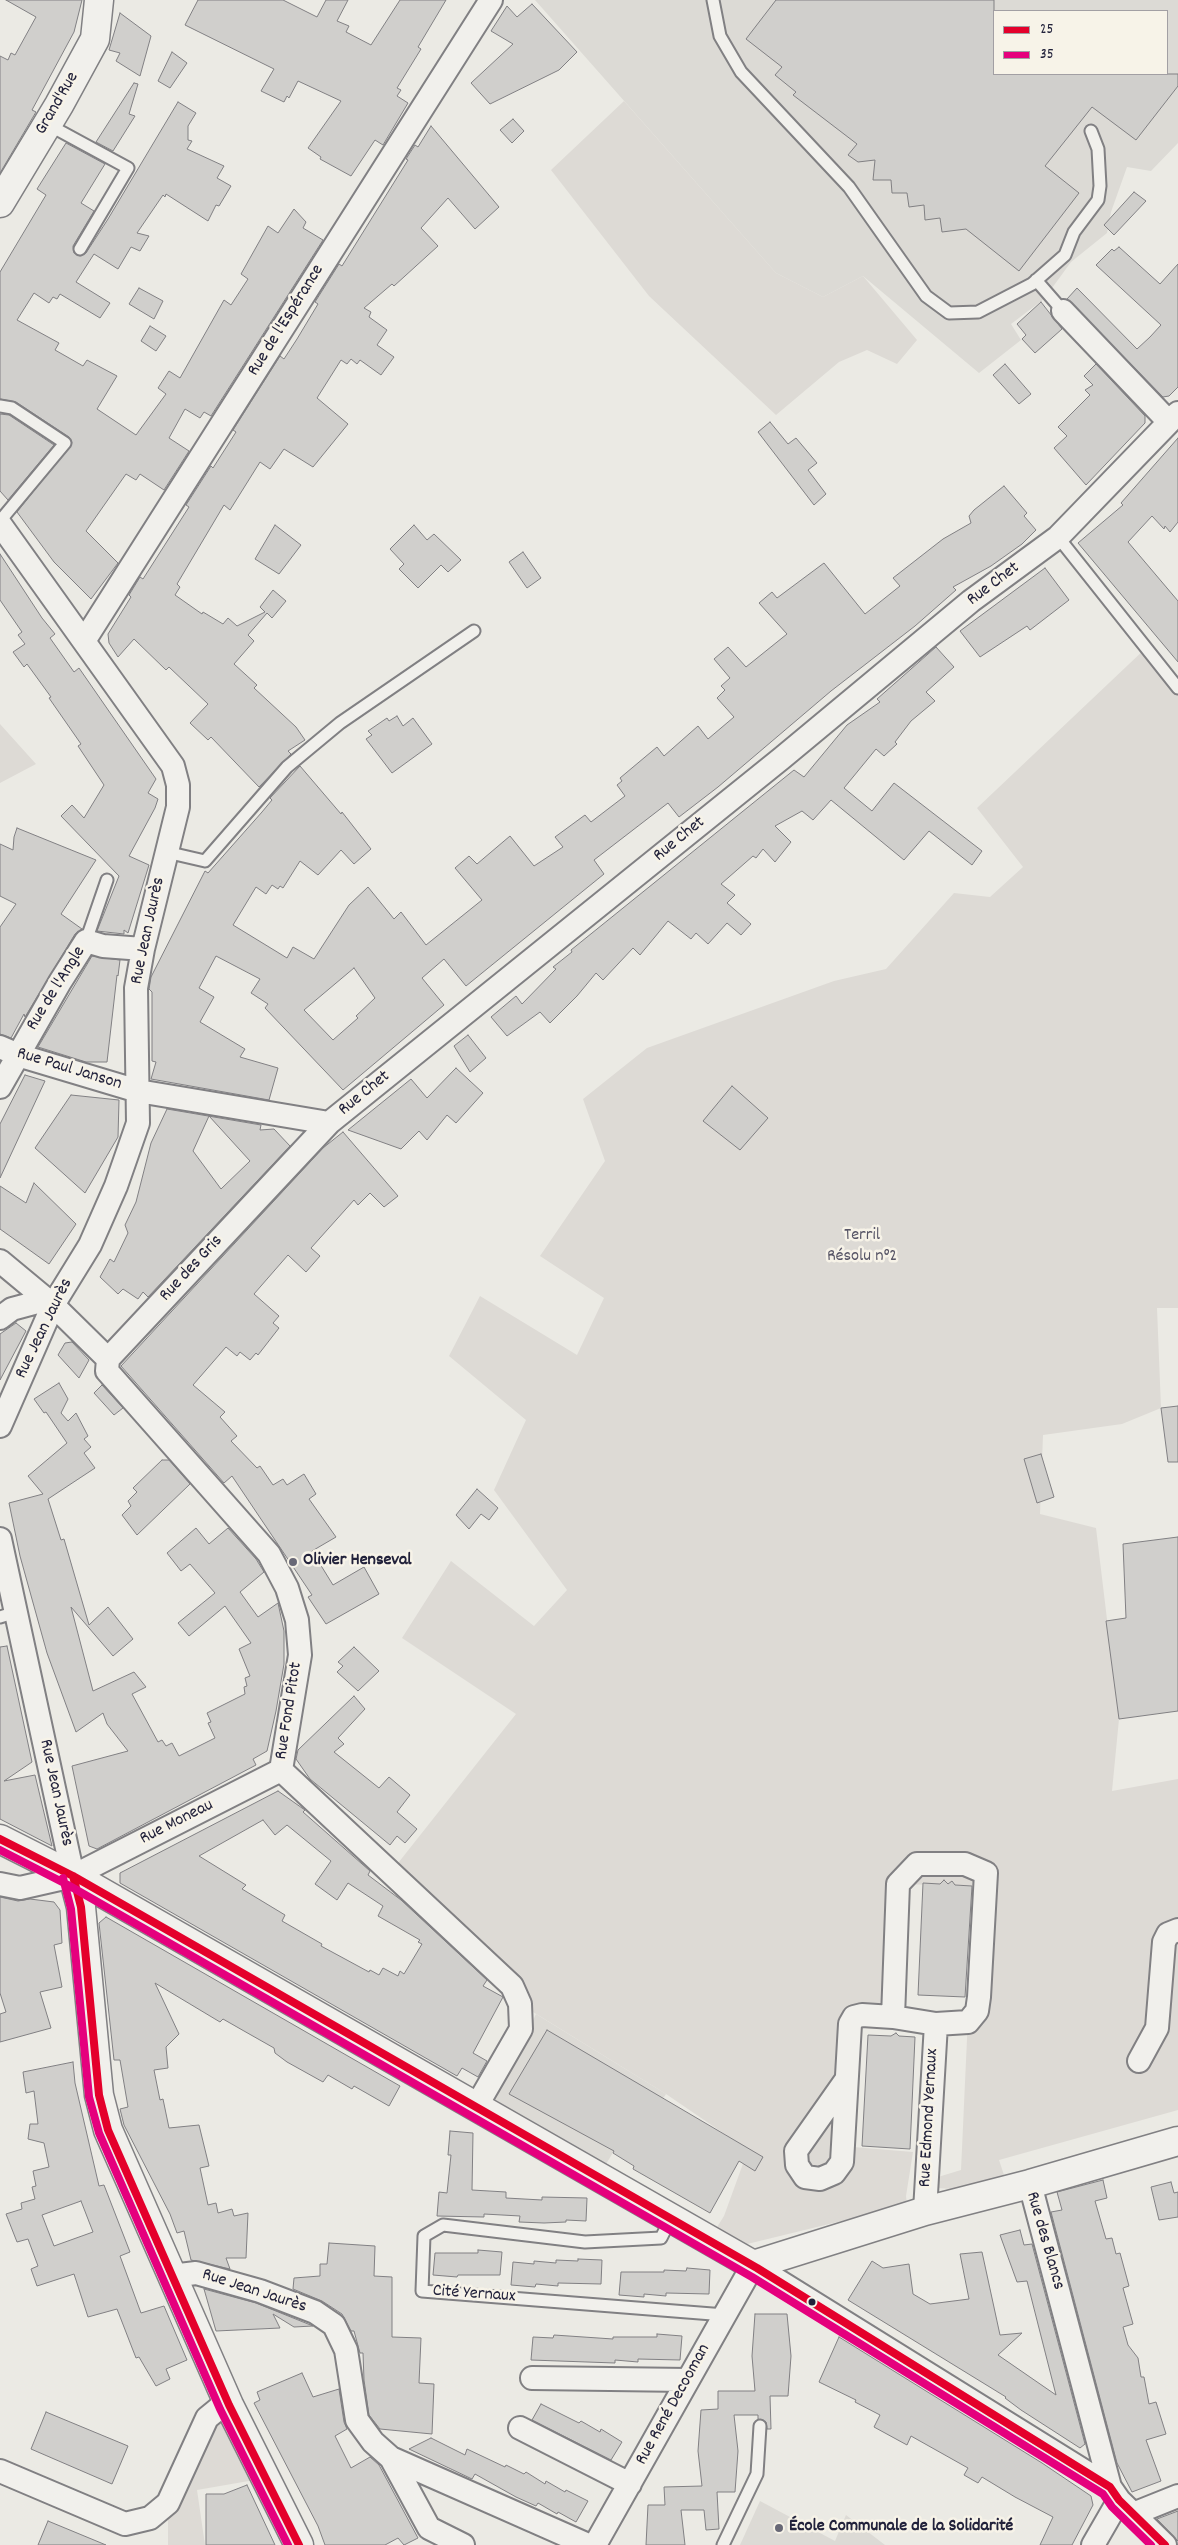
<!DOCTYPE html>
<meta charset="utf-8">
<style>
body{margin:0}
#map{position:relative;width:1178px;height:2545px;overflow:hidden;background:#ebeae4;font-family:Dekko,sans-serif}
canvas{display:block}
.legend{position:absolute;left:993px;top:10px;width:175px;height:65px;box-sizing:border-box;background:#f7f3e8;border:1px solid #a29fa3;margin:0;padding:6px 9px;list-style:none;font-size:15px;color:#22223b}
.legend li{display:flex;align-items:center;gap:10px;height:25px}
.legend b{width:25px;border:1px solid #a29fa3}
</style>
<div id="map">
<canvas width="1178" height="2545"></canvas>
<ul class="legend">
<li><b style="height:6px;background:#e4002b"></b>25</li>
<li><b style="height:6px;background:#e5007d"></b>35</li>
</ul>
</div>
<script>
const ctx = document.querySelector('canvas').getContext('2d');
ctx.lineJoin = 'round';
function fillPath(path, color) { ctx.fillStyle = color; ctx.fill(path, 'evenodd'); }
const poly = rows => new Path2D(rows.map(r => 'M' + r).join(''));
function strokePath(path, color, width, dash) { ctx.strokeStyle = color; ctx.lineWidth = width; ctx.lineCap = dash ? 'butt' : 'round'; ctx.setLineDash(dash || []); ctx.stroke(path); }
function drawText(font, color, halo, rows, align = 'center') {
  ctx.font = font + ' Dekko,sans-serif'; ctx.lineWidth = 5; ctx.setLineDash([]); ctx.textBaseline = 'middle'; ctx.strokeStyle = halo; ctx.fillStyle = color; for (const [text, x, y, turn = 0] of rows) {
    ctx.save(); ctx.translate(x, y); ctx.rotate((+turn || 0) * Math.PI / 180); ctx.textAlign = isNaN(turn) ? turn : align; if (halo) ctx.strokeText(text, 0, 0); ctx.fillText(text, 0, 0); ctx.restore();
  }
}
fillPath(poly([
 [535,0,1178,0,1178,143,1151,171,1127,167,1111,212,1107,233,1071,262,1044,299,1011,324,1021,340,979,373,863,276,823,297,776,273],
 [994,11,1167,11,1167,74,994,74],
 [536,2014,666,2094,645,2126,620,2141,603,2169,492,2107],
 [760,2501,835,2541,846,2515,885,2545,740,2545]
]), '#dcdad5');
fillPath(poly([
 [624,101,776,273,823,297,863,276,917,340,897,364,867,350,839,362,776,415,649,296,551,170],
 [1147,647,1178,688,1178,1308,1157,1308,1161,1408,1122,1424,1043,1435,1040,1514,1096,1528,1119,1719,1112,1791,1178,1779,1178,2110,999,2160,1004,2175,992,2184,952,2189,937,2188,938,2177,961,2170,974,1886,898,1884,885,2002,862,2006,853,2147,913,2152,906,2196,907,2205,739,2246,709,2240,724,2216,748,2150,666,2094,520,2004,391,1872,516,1714,402,1638,451,1561,534,1626,567,1590,494,1490,526,1420,449,1356,480,1296,577,1355,604,1298,540,1256,605,1161,583,1099,647,1048,834,981,886,969,954,893,990,897,1023,867,977,808],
 [0,724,36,764,0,783],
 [218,2409,266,2478,197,2490,205,2545,168,2545,168,2503]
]), '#dddad5');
const building = poly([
 [6,0,82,0,74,32,32,110,36,112,0,173,0,56,8,60,11,53,15,55,36,17,6,0],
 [198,0,283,0,317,17,326,0,348,0,337,21,349,26,346,32,371,45,400,0,446,0,418,47,421,49,397,88,401,90,397,96,408,103,383,145,375,140,351,176,320,159,321,157,308,148,341,101,298,81,289,98,287,96,284,102,261,91,274,69,185,25,198,0],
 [776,0,994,0,994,74,1178,74,1178,86,1136,140,1092,107,1045,166,1079,193,1019,271,966,229,942,232,940,218,925,220,924,205,909,207,907,193,892,193,891,180,873,180,875,160,858,162,848,155,857,144,793,95,796,92,775,75,782,67,746,39,776,0],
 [532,4,577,52,559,70,490,104,471,83,513,44,491,31,507,6,517,17,532,4],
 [120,13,151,36,140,76,116,61,120,53,109,50,120,13],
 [172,52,187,63,170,88,158,81,172,52],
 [134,83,138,84,129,114,135,116,113,151,96,142,134,83],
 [178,102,196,113,188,126,188,140,192,141,187,149,224,166,217,178,231,186,219,206,216,205,208,221,166,194,165,197,163,195,137,233,149,236,140,251,131,247,118,269,94,254,76,282,110,303,100,318,60,294,57,299,53,297,49,303,34,293,17,320,59,343,55,350,83,366,87,360,117,376,97,409,136,435,166,394,158,388,169,371,180,378,224,300,231,305,248,279,241,274,268,226,278,233,294,209,306,222,303,228,323,240,211,416,204,412,200,418,185,409,169,438,189,451,164,490,140,474,136,480,126,474,86,531,118,563,91,599,54,562,17,512,72,443,69,437,16,402,0,399,0,272,46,195,37,189,66,143,105,164,81,203,94,211,73,246,74,253,80,256,86,253,108,219,178,102],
 [513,119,524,131,512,143,500,130,513,119],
 [431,126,499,207,475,229,448,198,421,228,438,246,394,286,392,284,364,308,371,312,369,317,387,330,377,345,394,357,381,375,360,360,357,364,351,359,347,364,341,360,317,398,348,424,313,467,284,449,270,469,260,462,230,510,224,505,177,584,180,587,175,595,202,614,203,612,223,624,228,618,237,626,265,612,260,607,273,590,286,601,272,618,267,613,248,635,254,641,234,664,257,685,254,688,296,727,305,740,288,751,291,754,259,787,211,737,208,740,190,723,208,704,169,667,166,670,134,639,118,657,109,643,108,634,131,597,129,595,140,577,143,579,189,507,186,505,211,466,213,468,236,432,233,430,280,356,284,359,297,339,318,304,315,302,339,264,342,266,408,160,406,159,415,145,418,147,431,126],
 [1134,192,1146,201,1114,235,1104,225,1134,192],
 [1119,247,1160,284,1178,264,1178,387,1169,396,1163,397,1067,299,1077,288,1137,349,1150,337,1161,325,1096,265,1112,249,1114,251,1119,247],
 [139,288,163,301,154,319,129,304,139,288],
 [1041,302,1062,329,1035,353,1022,339,1026,335,1017,324,1041,302],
 [150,326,166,336,156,351,141,341,150,326],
 [1005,364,1031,394,1019,404,993,375,1005,364],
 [1096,364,1145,416,1145,423,1086,485,1054,448,1067,436,1058,427,1090,395,1085,390,1093,385,1084,376,1096,364],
 [0,414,9,415,54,445,8,500,0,491,0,414],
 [770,422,788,444,796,438,817,463,808,470,826,494,814,505,758,432,770,422],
 [1178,438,1178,522,1170,532,1165,526,1164,529,1152,516,1128,542,1178,601,1178,662,1078,543,1123,505,1121,503,1178,438],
 [1004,486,1027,513,1024,516,1036,530,1022,544,991,566,953,587,956,590,915,626,831,691,718,787,679,817,668,803,594,860,604,874,466,986,444,959,422,978,444,1005,343,1090,265,1008,268,1004,251,993,260,979,216,956,199,988,214,997,200,1022,245,1049,240,1057,278,1068,269,1100,151,1079,156,1062,152,1061,152,992,149,989,151,977,205,871,208,873,262,812,272,800,270,798,300,766,341,814,342,812,371,849,354,864,341,850,318,875,300,861,283,888,280,886,278,889,272,885,266,894,256,887,233,925,287,958,293,947,314,959,349,905,368,887,394,919,401,912,426,945,482,900,455,868,469,856,477,864,510,836,534,866,563,847,555,837,585,815,591,822,625,796,617,785,622,781,620,778,657,747,664,756,698,726,708,739,734,717,717,698,725,690,721,686,730,678,714,659,728,647,746,667,787,634,759,603,772,592,777,598,824,563,865,614,900,586,893,578,943,539,971,523,969,516,974,510,1004,486],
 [354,968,375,998,356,1016,358,1018,333,1040,304,1010,354,968],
 [275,525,301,545,279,574,255,559,275,525],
 [414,525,427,540,434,534,461,560,448,572,441,565,418,588,399,569,404,564,390,549,414,525],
 [523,552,541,578,527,588,509,562,523,552],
 [0,554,42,618,55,634,50,638,74,672,79,668,156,779,148,793,158,799,155,808,129,856,149,865,128,933,124,930,124,934,97,931,119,876,61,816,72,805,84,818,104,785,78,746,81,744,49,698,51,697,27,664,24,667,13,652,25,644,18,635,22,632,0,600,0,554],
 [1045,568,1069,600,1030,630,1027,626,980,657,960,631,1045,568],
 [936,647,954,667,926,692,935,701,911,721,895,742,897,744,884,756,876,749,844,788,872,811,894,783,982,851,972,865,929,831,904,860,831,800,813,820,802,811,775,826,791,842,775,862,763,849,756,858,753,856,721,884,735,895,727,903,751,924,741,935,727,923,708,944,696,933,691,939,668,921,640,955,633,948,603,980,596,973,577,996,550,1023,540,1012,507,1036,491,1017,516,996,522,1004,556,969,553,967,572,952,571,950,794,770,804,777,847,725,880,702,877,699,936,647],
 [397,716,403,726,413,718,432,744,392,773,366,739,372,735,368,731,387,718,389,721,397,716],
 [17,828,96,860,61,914,82,929,75,934,25,1017,24,1014,11,1038,0,1034,0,927,16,904,0,896,0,844,13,850,14,837,17,828],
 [92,956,120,960,118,976,117,975,107,1062,86,1062,38,1047,92,956],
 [468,1035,486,1058,470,1072,454,1046,468,1035],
 [456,1068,483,1093,456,1123,447,1115,427,1140,419,1131,401,1149,348,1130,411,1079,427,1098,456,1068],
 [25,1075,45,1081,0,1178,0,1124,25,1075],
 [732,1086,768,1118,740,1150,703,1121,732,1086],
 [71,1095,119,1100,118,1137,85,1193,35,1148,71,1095],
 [167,1109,261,1125,260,1130,274,1129,290,1146,148,1297,143,1292,138,1299,123,1289,118,1294,100,1277,110,1259,114,1262,128,1233,125,1225,136,1202,151,1143,167,1109],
 [209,1116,250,1161,221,1189,193,1151,209,1116],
 [343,1132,398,1196,384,1207,370,1193,358,1205,354,1200,311,1248,320,1256,306,1272,288,1255,254,1294,279,1316,273,1323,279,1328,258,1355,256,1353,250,1360,240,1352,237,1356,226,1347,193,1385,225,1412,220,1417,237,1436,231,1441,257,1468,260,1466,273,1485,283,1479,287,1485,304,1474,316,1494,309,1499,336,1537,312,1551,333,1585,364,1567,379,1594,326,1624,308,1597,312,1595,232,1476,224,1483,121,1366,323,1148,343,1132],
 [34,1183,76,1224,49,1264,0,1229,0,1186,26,1203,34,1183],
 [16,1323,26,1331,0,1380,0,1334,16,1323],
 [72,1342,89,1360,79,1378,58,1355,65,1343,72,1342],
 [59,1383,68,1399,61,1413,68,1421,76,1413,88,1436,84,1439,91,1447,84,1453,95,1468,48,1499,61,1540,64,1539,89,1625,108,1607,133,1639,113,1656,71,1607,93,1691,134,1672,146,1687,132,1694,158,1742,162,1740,166,1746,172,1743,179,1756,215,1738,208,1723,211,1722,207,1713,245,1694,244,1687,247,1686,245,1678,250,1676,239,1649,251,1643,225,1606,189,1636,178,1623,215,1593,190,1564,181,1571,167,1553,196,1528,209,1544,228,1528,256,1559,264,1572,240,1592,258,1617,278,1603,284,1631,284,1664,276,1711,267,1751,253,1759,256,1765,97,1849,89,1846,72,1766,128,1751,107,1724,103,1713,76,1732,47,1653,20,1556,9,1503,43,1494,28,1476,67,1443,46,1412,44,1413,34,1399,59,1383],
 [102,1385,123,1408,114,1415,94,1393,102,1385],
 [1178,1406,1178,1462,1168,1462,1161,1408,1178,1406],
 [1041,1454,1054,1497,1037,1503,1024,1459,1041,1454],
 [162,1460,169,1460,190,1484,137,1535,122,1515,131,1506,128,1501,137,1492,133,1488,162,1460],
 [477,1489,498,1508,489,1520,481,1514,469,1529,456,1515,477,1489],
 [1178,1537,1178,1711,1119,1719,1106,1621,1126,1618,1123,1544,1178,1537],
 [7,1646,32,1762,4,1781,35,1775,52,1846,0,1819,0,1647,7,1646],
 [354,1647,379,1671,358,1691,337,1672,343,1666,338,1662,354,1647],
 [354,1696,365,1709,338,1738,344,1744,334,1752,379,1788,389,1777,410,1795,397,1812,417,1829,405,1843,397,1836,390,1845,310,1779,296,1759,298,1750,354,1696],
 [278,1791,302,1808,305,1810,303,1812,370,1871,368,1875,401,1900,487,1980,483,1986,503,1997,473,2053,487,2061,478,2077,462,2068,457,2076,120,1883,120,1873,278,1791],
 [263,1820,275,1835,287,1825,331,1861,315,1884,337,1900,348,1883,383,1906,378,1916,420,1940,418,1942,422,1944,404,1974,400,1971,398,1976,383,1968,379,1975,370,1970,369,1972,321,1946,322,1944,282,1921,285,1915,242,1889,246,1885,199,1856,263,1820],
 [944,1880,948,1884,952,1881,955,1885,972,1886,965,1997,918,1995,923,1883,940,1884,944,1880],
 [0,1897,18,1901,30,1899,54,1902,60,1910,62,1943,54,1945,62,1987,40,1992,51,2028,0,2042,0,2014,6,2012,0,1993,0,1897],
 [106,1917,400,2086,389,2106,354,2086,352,2089,328,2075,323,2082,287,2062,275,2053,274,2048,244,2031,223,2019,220,2022,155,1983,179,2034,166,2047,168,2068,154,2070,160,2100,163,2099,169,2128,199,2125,209,2166,200,2168,208,2205,216,2203,218,2213,232,2209,234,2216,248,2213,246,2258,226,2258,230,2269,191,2260,184,2231,177,2233,170,2214,124,2125,120,2109,128,2107,120,2060,114,2060,99,1923,106,1917],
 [547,2030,763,2157,755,2171,739,2161,710,2213,633,2169,634,2166,613,2153,614,2151,509,2094,547,2030],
 [896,2033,899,2036,915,2037,910,2149,862,2146,868,2035,891,2036,896,2033],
 [73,2062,75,2083,99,2186,104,2185,130,2252,120,2256,141,2313,164,2306,187,2360,166,2369,170,2379,156,2386,139,2357,136,2358,117,2309,88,2317,74,2274,37,2286,31,2269,38,2266,28,2239,17,2242,6,2214,22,2209,21,2203,35,2199,32,2187,36,2186,33,2171,49,2167,44,2143,28,2139,30,2124,38,2124,34,2091,26,2093,23,2072,73,2062],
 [81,2201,93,2232,54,2246,42,2215,81,2201],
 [450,2131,473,2133,472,2190,506,2192,506,2198,542,2200,542,2197,587,2198,586,2221,566,2220,566,2222,544,2223,519,2222,520,2216,484,2214,484,2217,437,2216,439,2192,447,2193,451,2155,448,2155,450,2131],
 [1103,2180,1107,2198,1095,2201,1106,2239,1112,2238,1116,2254,1120,2253,1129,2286,1123,2288,1133,2324,1123,2327,1128,2345,1138,2358,1141,2377,1144,2377,1149,2404,1156,2402,1166,2434,1146,2440,1161,2481,1132,2492,1117,2463,1051,2212,1062,2210,1057,2192,1103,2180],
 [1171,2182,1174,2193,1178,2192,1178,2217,1159,2220,1151,2187,1171,2182],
 [1020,2230,1024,2245,1032,2244,1085,2444,1080,2448,1021,2410,1005,2398,1006,2397,848,2300,872,2261,883,2268,909,2264,913,2294,930,2304,969,2299,960,2254,982,2252,1000,2335,1022,2333,998,2355,1056,2395,1027,2281,1017,2282,1000,2235,1020,2230],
 [329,2243,375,2246,374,2276,392,2277,392,2337,421,2338,419,2383,434,2384,432,2434,380,2429,369,2415,364,2380,363,2353,360,2353,354,2331,351,2331,342,2314,322,2301,293,2289,294,2278,320,2276,320,2264,327,2264,329,2243],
 [478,2250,502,2252,500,2275,458,2275,457,2277,433,2275,435,2253,478,2253,478,2250],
 [578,2259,602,2260,601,2284,558,2283,558,2286,536,2284,535,2287,511,2285,513,2262,534,2264,534,2261,556,2263,556,2260,578,2261,578,2259],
 [687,2268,710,2270,709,2294,666,2293,666,2296,644,2294,644,2297,619,2295,621,2272,664,2272,664,2270,686,2271,687,2268],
 [204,2289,256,2303,313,2326,294,2327,273,2314,280,2328,216,2331,204,2289],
 [755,2314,787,2314,791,2356,788,2396,770,2396,771,2429,767,2429,766,2422,758,2419,758,2415,734,2415,738,2451,735,2492,717,2492,719,2529,706,2530,704,2510,681,2510,685,2545,646,2545,648,2505,665,2505,664,2487,702,2486,698,2451,701,2410,718,2409,718,2391,755,2391,752,2356,755,2314],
 [657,2334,682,2336,680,2360,638,2359,638,2362,615,2360,615,2363,531,2360,533,2337,553,2338,554,2335,613,2339,613,2337,657,2337,657,2334],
 [839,2337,1042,2463,1091,2496,1093,2505,1072,2545,1040,2545,1053,2517,1015,2497,982,2477,978,2483,964,2475,968,2468,911,2436,907,2445,874,2427,880,2415,855,2402,856,2400,819,2382,839,2337],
 [302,2373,313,2397,339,2389,344,2422,347,2429,335,2436,351,2468,370,2457,379,2465,418,2538,404,2545,398,2538,385,2545,325,2545,318,2526,254,2403,260,2400,257,2392,302,2373],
 [541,2404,579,2423,581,2421,600,2432,601,2429,622,2442,611,2460,532,2420,541,2404],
 [46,2412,128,2446,112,2484,31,2449,46,2412],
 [431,2438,465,2455,467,2449,505,2467,506,2465,524,2474,526,2472,545,2484,546,2481,565,2492,566,2490,588,2501,576,2522,558,2512,557,2514,538,2503,536,2506,516,2497,475,2474,472,2479,409,2449,431,2438],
 [247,2485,275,2545,206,2545,206,2494,224,2494,247,2485],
 [1178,2511,1178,2541,1157,2519,1178,2511],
 [48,2521,106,2545,38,2545,48,2521]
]);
fillPath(building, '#d0cfcc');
strokePath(building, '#818083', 1);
const service = poly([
 [713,0,720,36,741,72,849,187,926,296,949,313,978,312,1032,284,1065,255,1074,232,1098,200,1100,186,1098,149,1091,131],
 [47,124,128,168,80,249],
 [1036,280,1063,311],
 [0,406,12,408,65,443,0,521],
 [1058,537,1178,688],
 [166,852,205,861,287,767,340,723,474,631],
 [86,941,107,880],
 [0,1617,16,1612],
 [671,2218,661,2238,585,2242,443,2225,424,2236,422,2291,725,2315],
 [723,2545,757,2474,760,2426]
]);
const minor = poly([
 [1063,311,1169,422],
 [0,524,173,766,178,785,178,807,143,949,136,988,138,1123,116,1186,90,1245,53,1305,0,1426],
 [84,641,491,0],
 [0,1047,21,1056,138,1091,329,1123,782,758,971,601,1058,537,1178,413],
 [0,1087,60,982,86,941,103,946,143,949],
 [0,1261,53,1305,108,1359],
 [0,1318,12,1309,38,1302,53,1305],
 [108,1359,107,1371,269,1554,287,1588,297,1620,300,1655,281,1770,512,1986,520,2004,521,2029,476,2107],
 [108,1359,329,1123],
 [0,1539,73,1876],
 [0,1884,20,1888,73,1876,281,1770],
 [1139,2061,1157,2028,1164,1942,1168,1934,1178,1930],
 [846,2080,796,2151,797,2165,805,2177,820,2179,834,2173,842,2162,850,2024,854,2017,862,2015,893,2017],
 [1030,2184,1110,2487],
 [925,2211,936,2024,968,2022,977,2011,979,1997,986,1873,965,1864,917,1864,898,1884,893,2017,936,2024],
 [171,2276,196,2273,260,2291,315,2312,334,2325,346,2350,357,2420,373,2442,391,2458,429,2528,463,2545],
 [532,2378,688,2380],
 [520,2428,630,2484],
 [391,2458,588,2545],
 [0,2471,125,2524,150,2518,168,2503,207,2418,218,2409,229,2405],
 [1133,2514,1178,2496],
 [595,2545,753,2265,1110,2487,1119,2500,1165,2545],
 [1093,2545,1119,2500]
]);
const tertiary = poly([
 [0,203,59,105,95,39,99,0],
 [0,1839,73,1876,753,2265,925,2211,1030,2184,1178,2141],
 [73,1876,81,1907,99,2095,108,2130,229,2405,299,2545]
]);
strokePath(service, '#818083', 15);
strokePath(minor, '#818083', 26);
strokePath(tertiary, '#818083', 31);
strokePath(service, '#f1f0ec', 11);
strokePath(minor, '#f1f0ec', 22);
strokePath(tertiary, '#f1f0ec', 28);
strokePath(poly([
 [0,1839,73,1876,757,2268,1110,2487,1119,2500,1165,2545],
 [73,1876,81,1907,99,2095,108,2130,229,2405,299,2545]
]), '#e4002b', 8);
strokePath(poly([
 [0,1850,68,1885,752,2277,1103,2494,1112,2507,1151,2545],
 [63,1878,71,1909,89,2097,99,2133,220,2409,288,2545]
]), '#e5007d', 8);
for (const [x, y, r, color] of [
 [293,1562,5,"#686876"],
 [812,2302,4.5,"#22223b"],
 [779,2528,5,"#686876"]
]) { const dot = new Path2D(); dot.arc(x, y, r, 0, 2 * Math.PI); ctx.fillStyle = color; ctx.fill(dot); strokePath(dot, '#f7f3e8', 2); }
drawText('18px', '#22223b', '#f7f3e8', [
 ["Grand'Rue",58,104,-60],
 ["Rue de l'Espérance",287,321,-58],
 ["Rue Chet",994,585,-37],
 ["Rue Chet",680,840,-39],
 ["Rue Jean Jaurès",149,931,-78],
 ["Rue de l'Angle",57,989,-58],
 ["Rue Paul Janson",69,1070,17],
 ["Rue Chet",365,1094,-39],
 ["Rue des Gris",192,1269,-47],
 ["Rue Jean Jaurès",45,1329,-64],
 ["Rue Fond Pitot",290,1711,-81],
 ["Rue Jean Jaurès",55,1793,78],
 ["Rue Moneau",177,1823,-27],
 ["Rue Edmond Yernaux",930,2118,-87],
 ["Rue des Blancs",1044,2241,74],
 ["Rue Jean Jaurès",254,2292,18],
 ["Cité Yernaux",474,2295,4],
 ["Rue René Decooman",674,2405,-61]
]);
drawText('18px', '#575566', '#f7f3e8', [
 ["Terril",862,1237],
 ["Résolu n°2",862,1258]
]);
drawText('bold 18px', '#22223b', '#f7f3e8', [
 ["Olivier Henseval",303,1562],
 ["École Communale de la Solidarité",789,2528]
], 'left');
</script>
